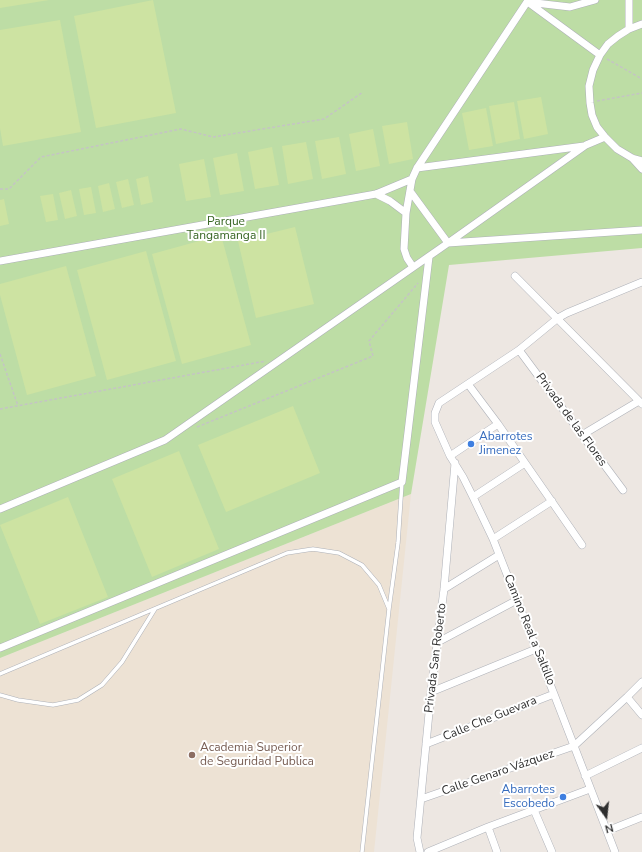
<!DOCTYPE html>
<meta charset="utf-8">
<style>
body{margin:0}
#map{position:relative;width:642px;height:852px;overflow:hidden;background:#ede7e2;font-family:"Nunito Sans",sans-serif}
canvas{display:block}
.north{position:absolute;left:586px;top:796px;width:40px;height:40px;-webkit-text-stroke:3px #fff;paint-order:stroke;rotate:165deg;font-size:11px;font-weight:700;line-height:16px;text-align:center;color:#2e2e2e}
.north::after{content:'';display:block;margin:auto;width:14px;height:18px;background:#2e2e2e;clip-path:polygon(50% 0,100% 100%,50% 72%,0 100%)}
</style>
<div id="map">
<canvas width="642" height="852"></canvas>
<div class="north">N</div>
</div>
<script>
const ctx = document.querySelector('canvas').getContext('2d');
ctx.lineJoin = 'round';
function fillPath(path, color) { ctx.fillStyle = color; ctx.fill(path, 'evenodd'); }
const poly = rows => new Path2D(rows.map(r => 'M' + r).join(''));
function strokePath(path, color, width, dash) { ctx.strokeStyle = color; ctx.lineWidth = width; ctx.lineCap = dash ? 'butt' : 'round'; ctx.setLineDash(dash || []); ctx.stroke(path); }
function drawText(font, color, halo, rows, align = 'center') {
  ctx.font = font + ' "Nunito Sans",sans-serif'; ctx.lineWidth = 4; ctx.setLineDash([]); ctx.textBaseline = 'middle'; ctx.strokeStyle = halo; ctx.fillStyle = color; for (const [text, x, y, turn = 0] of rows) {
    ctx.save(); ctx.translate(x, y); ctx.rotate((+turn || 0) * Math.PI / 180); ctx.textAlign = isNaN(turn) ? turn : align; if (halo) ctx.strokeText(text, 0, 0); ctx.fillText(text, 0, 0); ctx.restore();
  }
}
fillPath(poly([
 [411,494,374,852,0,852,0,658]
]), '#ede2d4');
fillPath(poly([
 [0,0,642,0,642,248,449,265,411,494,0,658]
]), '#bddda5');
fillPath(poly([
 [0,0,49,0,0,8],
 [153,0,176,113,96,128,74,16],
 [60,20,81,132,3,146,0,128,0,30],
 [541,97,548,134,524,139,517,101],
 [514,102,520,139,496,144,489,106],
 [486,108,493,146,469,150,462,113],
 [407,122,413,159,389,164,382,126],
 [373,129,380,166,356,171,349,134],
 [339,137,346,174,322,179,315,141],
 [306,142,313,179,288,184,282,146],
 [272,147,279,185,255,189,248,152],
 [237,153,244,191,220,195,213,158],
 [204,159,211,197,186,201,179,164],
 [148,176,153,202,141,205,136,179],
 [128,179,134,205,122,208,116,182],
 [109,183,115,209,103,212,98,186],
 [91,187,96,213,84,215,79,189],
 [71,190,77,216,65,219,59,193],
 [53,194,58,220,46,222,40,196],
 [4,199,9,224,0,226,0,200],
 [295,227,314,304,256,318,238,241],
 [221,235,251,345,182,364,152,254],
 [146,251,176,361,107,380,77,270],
 [66,266,96,376,27,395,0,295,0,284],
 [293,406,320,473,226,512,198,445],
 [179,451,219,549,152,577,112,479],
 [68,497,108,597,40,624,0,525]
]), '#cde3a2');
const service = poly([
 [0,674,287,553,313,549,339,553,362,565,379,585,389,609],
 [0,695,18,700,53,705,78,700,102,685,122,662,155,609],
 [362,852,389,609,398,543,402,482]
]);
const minor = poly([
 [629,0,629,29],
 [529,3,600,55],
 [642,24,629,29,618,36,608,44,600,55,593,70,589,86,590,103,592,115,597,127,605,137,617,149,632,158,642,161],
 [632,158,642,169],
 [417,168,584,146],
 [410,191,448,243,586,145,605,137],
 [376,194,390,201,406,213],
 [0,261,376,194,412,179],
 [413,267,407,258,404,249,406,213,412,179,417,168,527,2,570,7,595,0],
 [515,276,642,404],
 [519,350,623,490],
 [468,384,498,424,582,545],
 [582,435,639,401],
 [450,456,498,424],
 [473,497,525,463],
 [0,509,165,440,448,243,642,230],
 [493,539,552,501],
 [444,589,499,555],
 [438,642,517,600],
 [0,648,402,482,429,257],
 [431,692,536,649],
 [627,697,642,715],
 [426,744,554,694],
 [585,776,642,748],
 [421,799,574,746,627,697,642,682],
 [534,810,552,852],
 [488,827,497,852],
 [607,831,642,817],
 [420,852,417,838,431,692,444,589,455,463],
 [428,852,488,827,590,789],
 [615,852,554,694,493,539,473,497,463,477,450,456,435,422,435,413,439,403,519,350,558,318,567,313,642,282]
]);
strokePath(service, '#aeb1b8', 4.5);
strokePath(minor, '#aeb1b8', 8);
strokePath(poly([
 [607,59,642,79],
 [597,101,642,93],
 [0,189,9,189,41,157,181,129,213,137,324,119,363,92],
 [0,354,18,406],
 [0,409,266,361],
 [197,427,373,356,369,341,418,283]
]), '#c4c4c4', 1.5, [3, 2]);
strokePath(service, '#fff', 3.5);
strokePath(minor, '#fff', 7);
for (const [x, y, r, color] of [
 [471,444,4,"#3f7fe0"],
 [192,755,4,"#8d6e63"],
 [563,797,4,"#3f7fe0"]
]) { const dot = new Path2D(); dot.arc(x, y, r, 0, 2 * Math.PI); ctx.fillStyle = color; ctx.fill(dot); strokePath(dot, '#fff', 1.5); }
drawText('12px', '#376523', '#fff', [
 ["Parque",226,222],
 ["Tangamanga II",226,236]
]);
drawText('12px', '#2e2e2e', '#fff', [
 ["Privada de las Flores",571,420,54],
 ["Camino Real a Saltillo",529,630,68],
 ["Privada San Roberto",436,658,-83],
 ["Calle Che Guevara",490,719,-22],
 ["Calle Genaro Vázquez",498,773,-19]
]);
drawText('12px', '#366cbe', '#fff', [
 ["Abarrotes",479,437],
 ["Jimenez",479,451],
 ["Abarrotes",555,790,"right"],
 ["Escobedo",555,804,"right"]
], 'left');
drawText('12px', '#785e54', '#fff', [
 ["Academia Superior",200,748],
 ["de Seguridad Publica",200,762]
], 'left');
</script>
